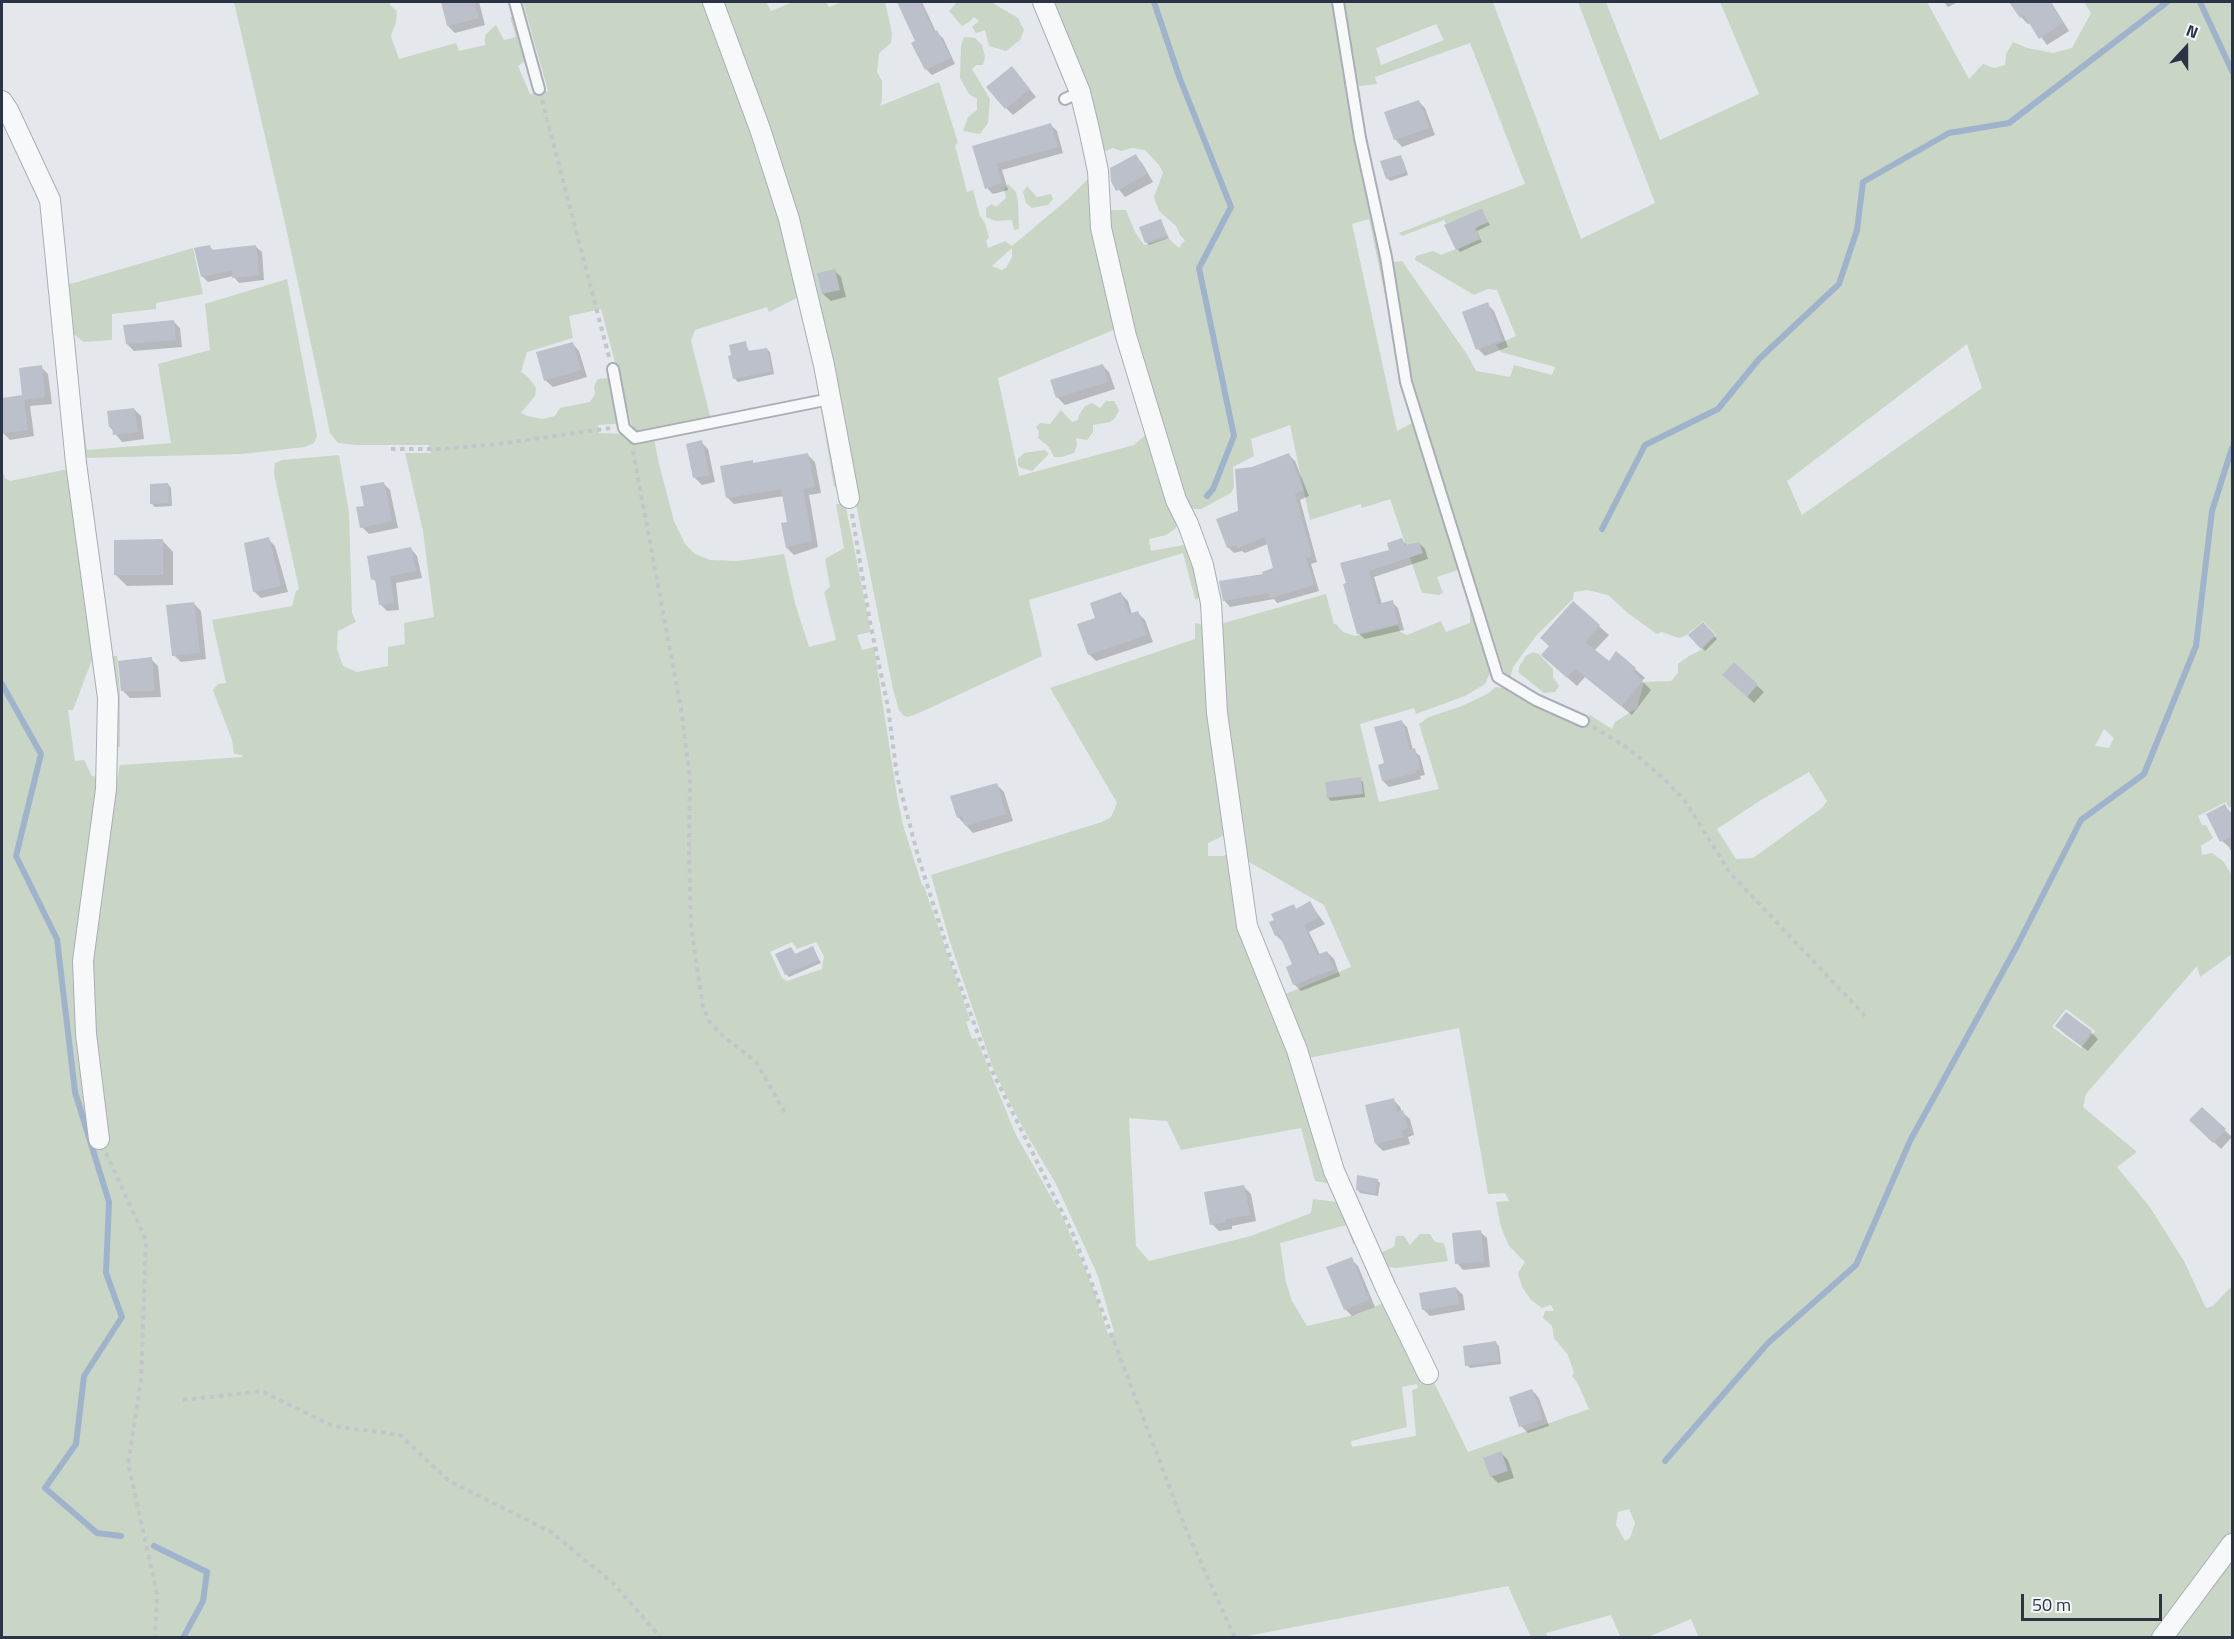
<!DOCTYPE html>
<style>
body{margin:0}
#map{position:relative;width:2234px;height:1639px;overflow:hidden;background:#e4e7ec;font-family:"Titillium Web",sans-serif}
canvas{display:block}
.frame{position:absolute;inset:0;border:3px solid #2b3445;pointer-events:none}
.north{position:absolute;left:2156px;top:18px;width:60px;height:60px;-webkit-text-stroke:4px #f4f6f9;paint-order:stroke;rotate:21deg;font-size:16px;font-weight:700;line-height:24px;text-align:center;color:#2b3445}
.north::after{content:'';display:block;margin:auto;width:21px;height:27px;background:#2b3445;clip-path:polygon(50% 0,100% 100%,50% 72%,0 100%)}
.scale{position:absolute;left:2021px;top:1594px;width:141px;height:27px;box-sizing:border-box;border:3px solid #2b3445;border-top:0;padding-left:8px;font-size:18px;line-height:21px;white-space:nowrap;color:#2b3445;-webkit-text-stroke:4px #f4f6f9;paint-order:stroke}
</style>
<div id="map">
<canvas width="2234" height="1639"></canvas>
<div class="frame"></div>
<div class="north">N</div>
<div class="scale">50 m</div>
</div>
<script>
const ctx = document.querySelector('canvas').getContext('2d');
ctx.lineJoin = 'round';
function fillPath(path, color) { ctx.fillStyle = color; ctx.fill(path, 'evenodd'); }
const poly = rows => new Path2D(rows.map(r => 'M' + r).join(''));
function strokePath(path, color, width, dash) { ctx.strokeStyle = color; ctx.lineWidth = width; ctx.lineCap = dash ? 'butt' : 'round'; ctx.setLineDash(dash || []); ctx.stroke(path); }
fillPath(poly([
 [234,2,389,2,392,7,397,11,396,22,391,36,399,59,456,43,459,51,485,45,485,35,496,25,504,40,516,37,510,17,516,16,526,60,518,66,530,94,548,91,523,2,707,2,758,134,799,297,769,312,767,307,695,330,691,341,711,419,653,432,658,460,674,521,685,544,695,554,710,560,738,561,784,554,795,603,809,647,836,640,824,592,830,587,825,559,844,548,836,504,845,503,871,632,857,635,862,650,874,647,897,796,903,825,922,885,924,886,959,987,970,1020,966,1022,972,1039,976,1038,1016,1135,1063,1218,1094,1290,1108,1334,1114,1332,1098,1276,1056,1184,1023,1128,994,1071,950,942,931,875,1102,822,1111,817,1117,803,1050,688,1195,639,1195,623,1200,624,1208,634,1229,833,1208,843,1208,856,1223,856,1233,852,1276,1006,1332,1178,1326,1183,1315,1181,1301,1128,1181,1150,1167,1121,1129,1118,1136,1246,1149,1261,1251,1236,1311,1213,1313,1199,1338,1202,1361,1242,1353,1244,1346,1225,1280,1243,1286,1282,1292,1301,1307,1326,1358,1314,1383,1303,1430,1374,1468,1452,1589,1409,1577,1382,1572,1376,1574,1373,1568,1355,1554,1338,1552,1326,1543,1318,1545,1311,1554,1311,1551,1305,1542,1308,1531,1300,1522,1287,1518,1273,1525,1262,1509,1246,1501,1227,1496,1202,1509,1201,1505,1193,1488,1194,1459,1028,1303,1059,1283,995,1351,967,1324,905,1244,859,1230,755,1217,625,1326,594,1334,624,1336,624,1343,632,1355,636,1398,625,1400,632,1407,635,1441,621,1446,632,1470,623,1470,607,1473,606,1490,669,1490,673,1485,684,1465,696,1416,714,1414,708,1360,724,1379,802,1439,789,1419,724,1429,717,1462,706,1487,694,1496,687,1505,688,1544,708,1584,725,1590,715,1612,729,1615,722,1637,708,1644,682,1671,681,1678,673,1678,664,1689,656,1701,650,1716,635,1703,621,1687,635,1679,638,1662,632,1657,634,1629,614,1608,595,1587,590,1574,592,1573,599,1536,636,1513,667,1511,675,1513,684,1505,675,1416,399,1391,266,1394,262,1402,261,1468,356,1476,371,1510,377,1514,365,1552,375,1555,367,1501,352,1496,345,1516,336,1497,290,1488,289,1474,295,1415,260,1416,256,1433,251,1441,255,1480,239,1475,228,1488,222,1482,208,1446,224,1444,220,1402,236,1399,233,1525,184,1470,43,1375,77,1377,84,1359,86,1343,2,1493,2,1581,239,1655,203,1578,2,1606,2,1660,140,1759,94,1720,2,1927,2,1969,79,1983,64,1994,68,2005,65,2006,54,2013,42,2027,48,2053,53,2072,48,2091,13,2084,2,2232,2,2232,806,2229,808,2226,802,2198,816,2202,825,2206,825,2213,838,2201,846,2202,855,2212,853,2223,861,2232,875,2232,954,2200,977,2197,966,2086,1094,2083,1107,2137,1152,2117,1167,2149,1206,2184,1261,2205,1306,2207,1308,2213,1306,2232,1286,2232,1637,1699,1638,1691,1619,1648,1637,1621,1638,1611,1615,1546,1633,1548,1637,1531,1637,1508,1586,1237,1638,2,1637,2,469,5,478,10,481,73,468,93,657,73,710,68,710,75,761,84,760,92,776,99,777,109,787,117,779,120,765,243,757,242,755,234,754,232,740,213,690,218,684,226,683,212,620,292,606,296,591,299,589,274,474,275,463,283,460,339,455,349,512,352,613,356,622,338,631,337,649,343,666,357,672,388,666,388,647,405,644,404,623,434,617,423,531,405,453,431,453,429,445,356,445,338,443,330,433,285,223],
 [1436,24,1444,40,1381,65,1376,48],
 [601,309,636,441,624,434,599,433,598,425,615,424,620,421,610,378,598,379,594,386,595,394,590,402,560,408,555,416,542,419,528,416,521,413,535,396,536,388,529,378,521,372,527,352,573,338,569,316],
 [1967,344,1982,388,1802,515,1787,481],
 [1734,662,1758,684,1747,697,1723,675],
 [2104,729,2114,738,2109,748,2095,746],
 [1809,772,1827,801,1822,808,1753,858,1736,859,1717,829,1761,800],
 [792,942,797,949,816,942,824,956,822,969,787,981,782,978,770,952],
 [2066,1009,2095,1031,2081,1048,2052,1027],
 [1417,1384,1418,1388,1412,1390,1416,1436,1352,1447,1351,1441,1407,1427,1402,1387],
 [1629,1509,1635,1523,1630,1538,1625,1541,1616,1525,1618,1512],
 [718,2,766,2,771,11,793,2,826,2,829,7,842,2,885,2,892,33,891,43,879,53,877,72,882,81,882,101,880,106,939,82,958,143,955,145,967,192,973,190,980,216,985,223,989,237,986,241,988,248,1005,241,1012,246,1068,199,1090,177,1118,328,998,378,1019,476,1134,445,1149,432,1179,520,1175,529,1166,535,1149,539,1151,551,1190,544,1201,598,1195,599,1183,553,1029,600,1042,656,919,713,908,717,904,716,899,710,893,689,856,504,857,503,853,480,832,390],
 [1012,248,1012,257,1006,268,1001,270,992,266],
 [957,2,991,2,1018,18,1024,30,1020,40,1006,51,989,46,985,30,976,33,972,27,979,21,974,17,969,22,962,26,949,11],
 [1051,2,1335,2,1372,219,1411,408,1466,586,1463,587,1458,570,1437,577,1443,593,1439,595,1422,593,1390,499,1362,508,1361,504,1310,520,1290,425,1251,439,1254,456,1233,467,1234,487,1231,493,1201,509,1194,509,1184,507,1165,454,1104,210,1126,210,1135,232,1144,245,1168,238,1179,248,1185,240,1180,235,1176,226,1159,211,1154,197,1163,173,1159,165,1145,150,1132,148,1121,151,1113,148,1106,151,1099,149],
 [1369,219,1412,423,1397,431,1352,224],
 [964,37,975,38,982,45,985,57,983,65,976,65,972,69,990,99,988,123,980,134,963,131,968,117,977,110,977,99,969,94,960,78,961,46],
 [1008,184,1016,192,1018,202,1019,229,1014,230,1012,220,996,221,986,217,986,208,992,204,996,207,1006,198,1004,189],
 [1027,186,1037,197,1051,194,1053,199,1048,205,1032,208,1026,203,1023,192],
 [193,248,203,294,156,303,156,309,112,314,112,340,84,342,72,333,63,285,74,283],
 [287,279,317,436,314,443,305,447,242,454,83,458,77,414,82,413,87,450,171,443,158,364,210,350,205,304],
 [1106,401,1114,401,1119,410,1115,418,1110,422,1093,425,1093,432,1087,440,1076,438,1077,446,1074,453,1062,457,1054,457,1049,447,1038,438,1039,432,1036,427,1040,423,1050,424,1061,410,1072,422,1078,420,1079,415,1085,406,1092,403,1100,408],
 [827,403,837,485,834,487,820,404],
 [1045,450,1049,454,1032,471,1021,468,1018,465,1018,459,1024,453],
 [1533,652,1539,654,1553,669,1553,677,1559,686,1555,692,1544,693,1518,672,1520,665,1526,656],
 [113,654,113,656,117,656,120,691,120,747,112,746,109,655],
 [1420,1234,1430,1234,1435,1242,1444,1243,1448,1261,1397,1268,1387,1267,1382,1252,1394,1247,1396,1236,1404,1236,1410,1245]
]), '#c9d6c5');
fillPath(poly([
 [442,2,479,2,485,25,455,33,448,26],
 [903,2,922,2,936,32,943,38,955,64,932,75,926,69,917,41,899,3],
 [1944,2,1958,2,1948,7],
 [2011,2,2051,2,2069,31,2047,45,2031,23,2028,24,2021,17],
 [1018,75,1036,97,1013,115,1006,108],
 [1418,101,1425,108,1435,135,1402,147,1395,139],
 [1050,124,1057,131,1063,153,1002,170,1008,190,993,194,987,188,974,147],
 [1135,156,1142,163,1153,182,1125,197,1112,181],
 [1400,156,1403,160,1408,175,1390,181,1387,178],
 [1481,210,1490,225,1477,231,1482,242,1460,252,1457,249],
 [1160,221,1169,238,1149,245,1146,242],
 [209,246,214,251,256,247,262,252,264,280,239,283,233,276,208,282,202,276],
 [834,270,841,277,846,297,831,301,823,294],
 [1487,304,1494,311,1508,347,1485,356,1478,349],
 [173,321,180,328,182,347,134,351,127,344],
 [572,343,579,351,587,377,553,387,545,380],
 [745,343,750,353,767,349,770,352,774,374,738,382,735,379],
 [1102,365,1109,372,1115,389,1065,405,1058,398,1052,381],
 [41,367,48,374,52,404,30,406,34,436,10,440,2,432,2,400,24,396],
 [134,409,141,416,144,439,122,442,110,427],
 [701,442,708,449,715,482,702,485,695,478],
 [808,455,815,462,821,493,809,495,818,547,794,555,787,548,783,524,788,523,784,496,734,504,727,497,752,462,755,464],
 [1289,455,1295,461,1309,496,1300,500,1317,562,1311,564,1319,591,1277,603,1274,599,1230,607,1224,600,1275,569,1268,544,1245,553,1242,551,1234,553,1228,547,1252,469],
 [383,483,390,490,398,528,369,534,362,527,366,507],
 [168,484,171,488,172,506,155,507,152,504],
 [268,539,275,546,288,592,261,598,254,591],
 [162,540,173,552,173,585,127,586,116,575],
 [1402,540,1408,546,1419,543,1425,549,1428,559,1374,577,1382,604,1392,602,1398,608,1404,630,1365,639,1358,633,1345,585,1391,551],
 [411,549,417,556,422,578,396,583,399,610,387,611,380,604,378,584,373,579],
 [1121,594,1128,601,1132,615,1138,613,1145,620,1153,642,1096,661,1089,654,1097,619],
 [193,603,201,611,206,659,181,662,174,655],
 [1573,603,1609,635,1594,651,1609,663,1635,669,1645,678,1642,681,1651,690,1632,715,1585,677,1577,686,1552,664,1551,646],
 [1703,624,1717,639,1705,651,1690,635],
 [151,659,158,666,161,697,130,698,122,690],
 [1734,664,1764,692,1754,703,1724,675],
 [1401,721,1407,727,1413,750,1420,756,1425,775,1420,776,1421,779,1389,787,1383,781,1385,764],
 [1360,779,1363,782,1365,797,1331,801,1328,798],
 [996,784,1004,792,1013,821,973,833,958,817],
 [2225,806,2232,814,2232,853,2229,847,2222,841],
 [1310,903,1325,924,1309,932,1320,955,1327,952,1334,959,1340,976,1301,991,1294,984,1294,965,1283,942,1276,935,1293,906,1297,910],
 [791,948,796,956,813,948,821,963,789,977,786,974],
 [2091,1032,2098,1039,2088,1051,2064,1033],
 [1393,1099,1400,1107,1402,1112,1410,1119,1414,1135,1408,1137,1410,1144,1383,1151,1376,1144],
 [2202,1109,2232,1137,2221,1149,2191,1120],
 [1377,1180,1380,1183,1378,1196,1360,1193,1357,1189],
 [1244,1187,1251,1194,1256,1221,1232,1226,1232,1229,1219,1231,1212,1224],
 [1480,1232,1487,1238,1490,1267,1463,1270,1457,1263],
 [1351,1259,1358,1266,1375,1307,1352,1316,1345,1309],
 [1456,1288,1463,1295,1465,1310,1430,1316,1423,1309],
 [1496,1343,1499,1346,1501,1364,1470,1368,1467,1365],
 [1532,1390,1539,1398,1549,1426,1528,1433,1521,1426],
 [1501,1453,1508,1460,1514,1478,1498,1483,1491,1476]
]), '#0003');
strokePath(poly([
 [1154,2,1180,79,1231,207,1199,268,1234,436,1213,489,1207,496],
 [2200,2,2232,71],
 [1602,529,1645,445,1718,409,1759,359,1839,284,1857,230,1863,182,1949,133,2009,123,2167,2],
 [2,684,41,754,16,856,57,939,75,1092,109,1202,106,1273,122,1317,84,1376,76,1444,45,1488,97,1533,121,1536],
 [1665,1461,1768,1343,1856,1265,1910,1141,2018,944,2081,820,2144,774,2196,646,2212,511,2232,448],
 [154,1546,207,1572,203,1601,183,1638]
]), '#9fb4cc', 6);
fillPath(poly([
 [441,2,474,2,479,18,447,26],
 [897,2,920,2,934,32,937,30,951,58,925,70,911,43,915,41],
 [2009,2,2050,2,2063,23,2039,39,2024,15,2020,18],
 [1012,66,1030,89,1005,109,986,87],
 [1419,100,1429,128,1394,140,1384,112],
 [1051,123,1058,147,996,164,1002,183,985,189,972,146],
 [1136,154,1147,174,1116,191,1111,181,1110,168],
 [1401,155,1406,172,1386,179,1380,161],
 [1482,208,1488,222,1475,228,1480,239,1456,250,1444,225],
 [1161,219,1167,235,1145,243,1139,227],
 [210,245,211,250,256,245,259,275,232,278,232,270,201,277,194,248],
 [835,269,840,290,822,294,817,273],
 [1488,302,1502,340,1476,350,1462,312],
 [174,320,176,340,126,344,123,325],
 [746,341,748,351,767,348,772,371,733,379,728,356,731,355,729,345],
 [573,342,581,370,544,381,536,352],
 [1103,364,1108,382,1056,398,1050,380],
 [42,365,45,397,24,400,28,430,2,433,2,398,22,395,19,368],
 [134,408,138,432,113,435,112,427,109,427,107,411],
 [702,440,709,475,693,478,686,444],
 [808,453,815,487,803,489,812,540,786,548,781,523,787,522,781,489,726,498,720,466,753,460,753,463],
 [1289,453,1303,490,1295,494,1312,556,1306,558,1314,585,1270,598,1269,593,1223,601,1219,581,1263,574,1262,572,1273,568,1265,537,1238,548,1236,545,1227,548,1216,519,1238,511,1235,469,1252,467],
 [384,482,392,521,360,528,356,507,364,506,360,486],
 [168,483,169,503,150,504,150,484],
 [269,537,281,586,253,592,244,543],
 [1402,538,1405,545,1419,542,1423,553,1369,571,1378,604,1393,600,1398,624,1357,634,1343,584,1346,583,1340,563,1389,550,1387,543],
 [163,539,163,575,114,575,114,540],
 [411,547,416,571,390,576,394,603,379,605,375,579,371,580,367,556],
 [1121,592,1129,614,1138,611,1147,635,1088,655,1077,624,1095,618,1090,603],
 [1573,601,1600,625,1585,642,1609,661,1616,651,1636,668,1633,672,1643,680,1622,706,1575,669,1567,678,1541,655,1549,646,1540,638],
 [194,602,200,653,172,656,166,605],
 [1703,622,1715,635,1701,649,1688,635],
 [152,657,155,691,121,691,118,661],
 [1734,662,1758,684,1747,697,1722,675],
 [1402,720,1410,750,1415,748,1420,769,1415,770,1416,773,1382,781,1378,765,1384,763,1374,727],
 [1361,777,1363,794,1327,798,1325,782],
 [997,783,1006,814,965,826,962,816,957,818,950,796],
 [2225,804,2232,818,2232,836,2220,842,2206,814],
 [1310,901,1319,917,1304,925,1317,955,1327,951,1334,969,1293,985,1286,967,1292,964,1279,934,1275,936,1269,922,1274,920,1271,914,1294,904,1296,909],
 [813,946,819,960,785,975,775,954,791,947,795,954],
 [2066,1012,2092,1031,2081,1046,2055,1026],
 [1394,1098,1397,1112,1403,1110,1408,1128,1402,1130,1403,1137,1375,1144,1365,1105],
 [2202,1107,2226,1129,2213,1143,2189,1120],
 [1357,1175,1378,1179,1375,1194,1356,1190],
 [1244,1185,1250,1215,1226,1219,1226,1222,1210,1225,1204,1192],
 [1481,1230,1484,1261,1455,1264,1452,1233],
 [1352,1257,1369,1300,1344,1310,1326,1267],
 [1456,1287,1459,1304,1422,1310,1419,1293],
 [1496,1341,1499,1361,1465,1366,1463,1346],
 [1532,1389,1543,1419,1519,1427,1509,1397],
 [1501,1451,1508,1471,1490,1477,1483,1458]
]), '#bbc0ca');
const lane = poly([
 [515,2,539,89],
 [1338,2,1360,138,1386,257,1406,382,1498,677,1536,700,1583,721],
 [1065,99,1080,92],
 [613,369,624,428,635,438,830,399]
]);
const street = poly([
 [713,2,760,129,789,219,824,365,849,498],
 [1043,2,1080,92,1089,129,1098,171,1101,228,1126,336,1176,500,1188,524,1203,565,1211,603,1217,713,1247,926,1297,1050,1334,1171,1386,1288,1428,1374],
 [2,101,8,110,50,200,76,463,108,698,106,789,83,961,86,1034,99,1139],
 [2162,1638,2232,1544]
]);
strokePath(lane, '#a9aeb7', 14);
strokePath(street, '#a9aeb7', 22);
strokePath(poly([
 [542,100,609,357],
 [391,449,442,449,498,444,611,428],
 [633,451,681,709,690,777,689,851,691,926,703,1007,709,1021,723,1036,756,1062,785,1113],
 [852,514,870,622,888,707,897,776,918,856,952,963,990,1067,1073,1234,1184,1525,1235,1638],
 [1593,727,1628,748,1664,779,1685,801,1730,873,1868,1019],
 [106,1153,146,1240,141,1381,128,1463,157,1594,155,1638],
 [183,1400,262,1391,333,1426,400,1435,449,1481,551,1532,613,1583,661,1638]
]), '#c2c5cb', 4, [4.5, 4.5]);
strokePath(lane, '#f7f8fa', 10);
strokePath(street, '#f7f8fa', 20);
</script>
